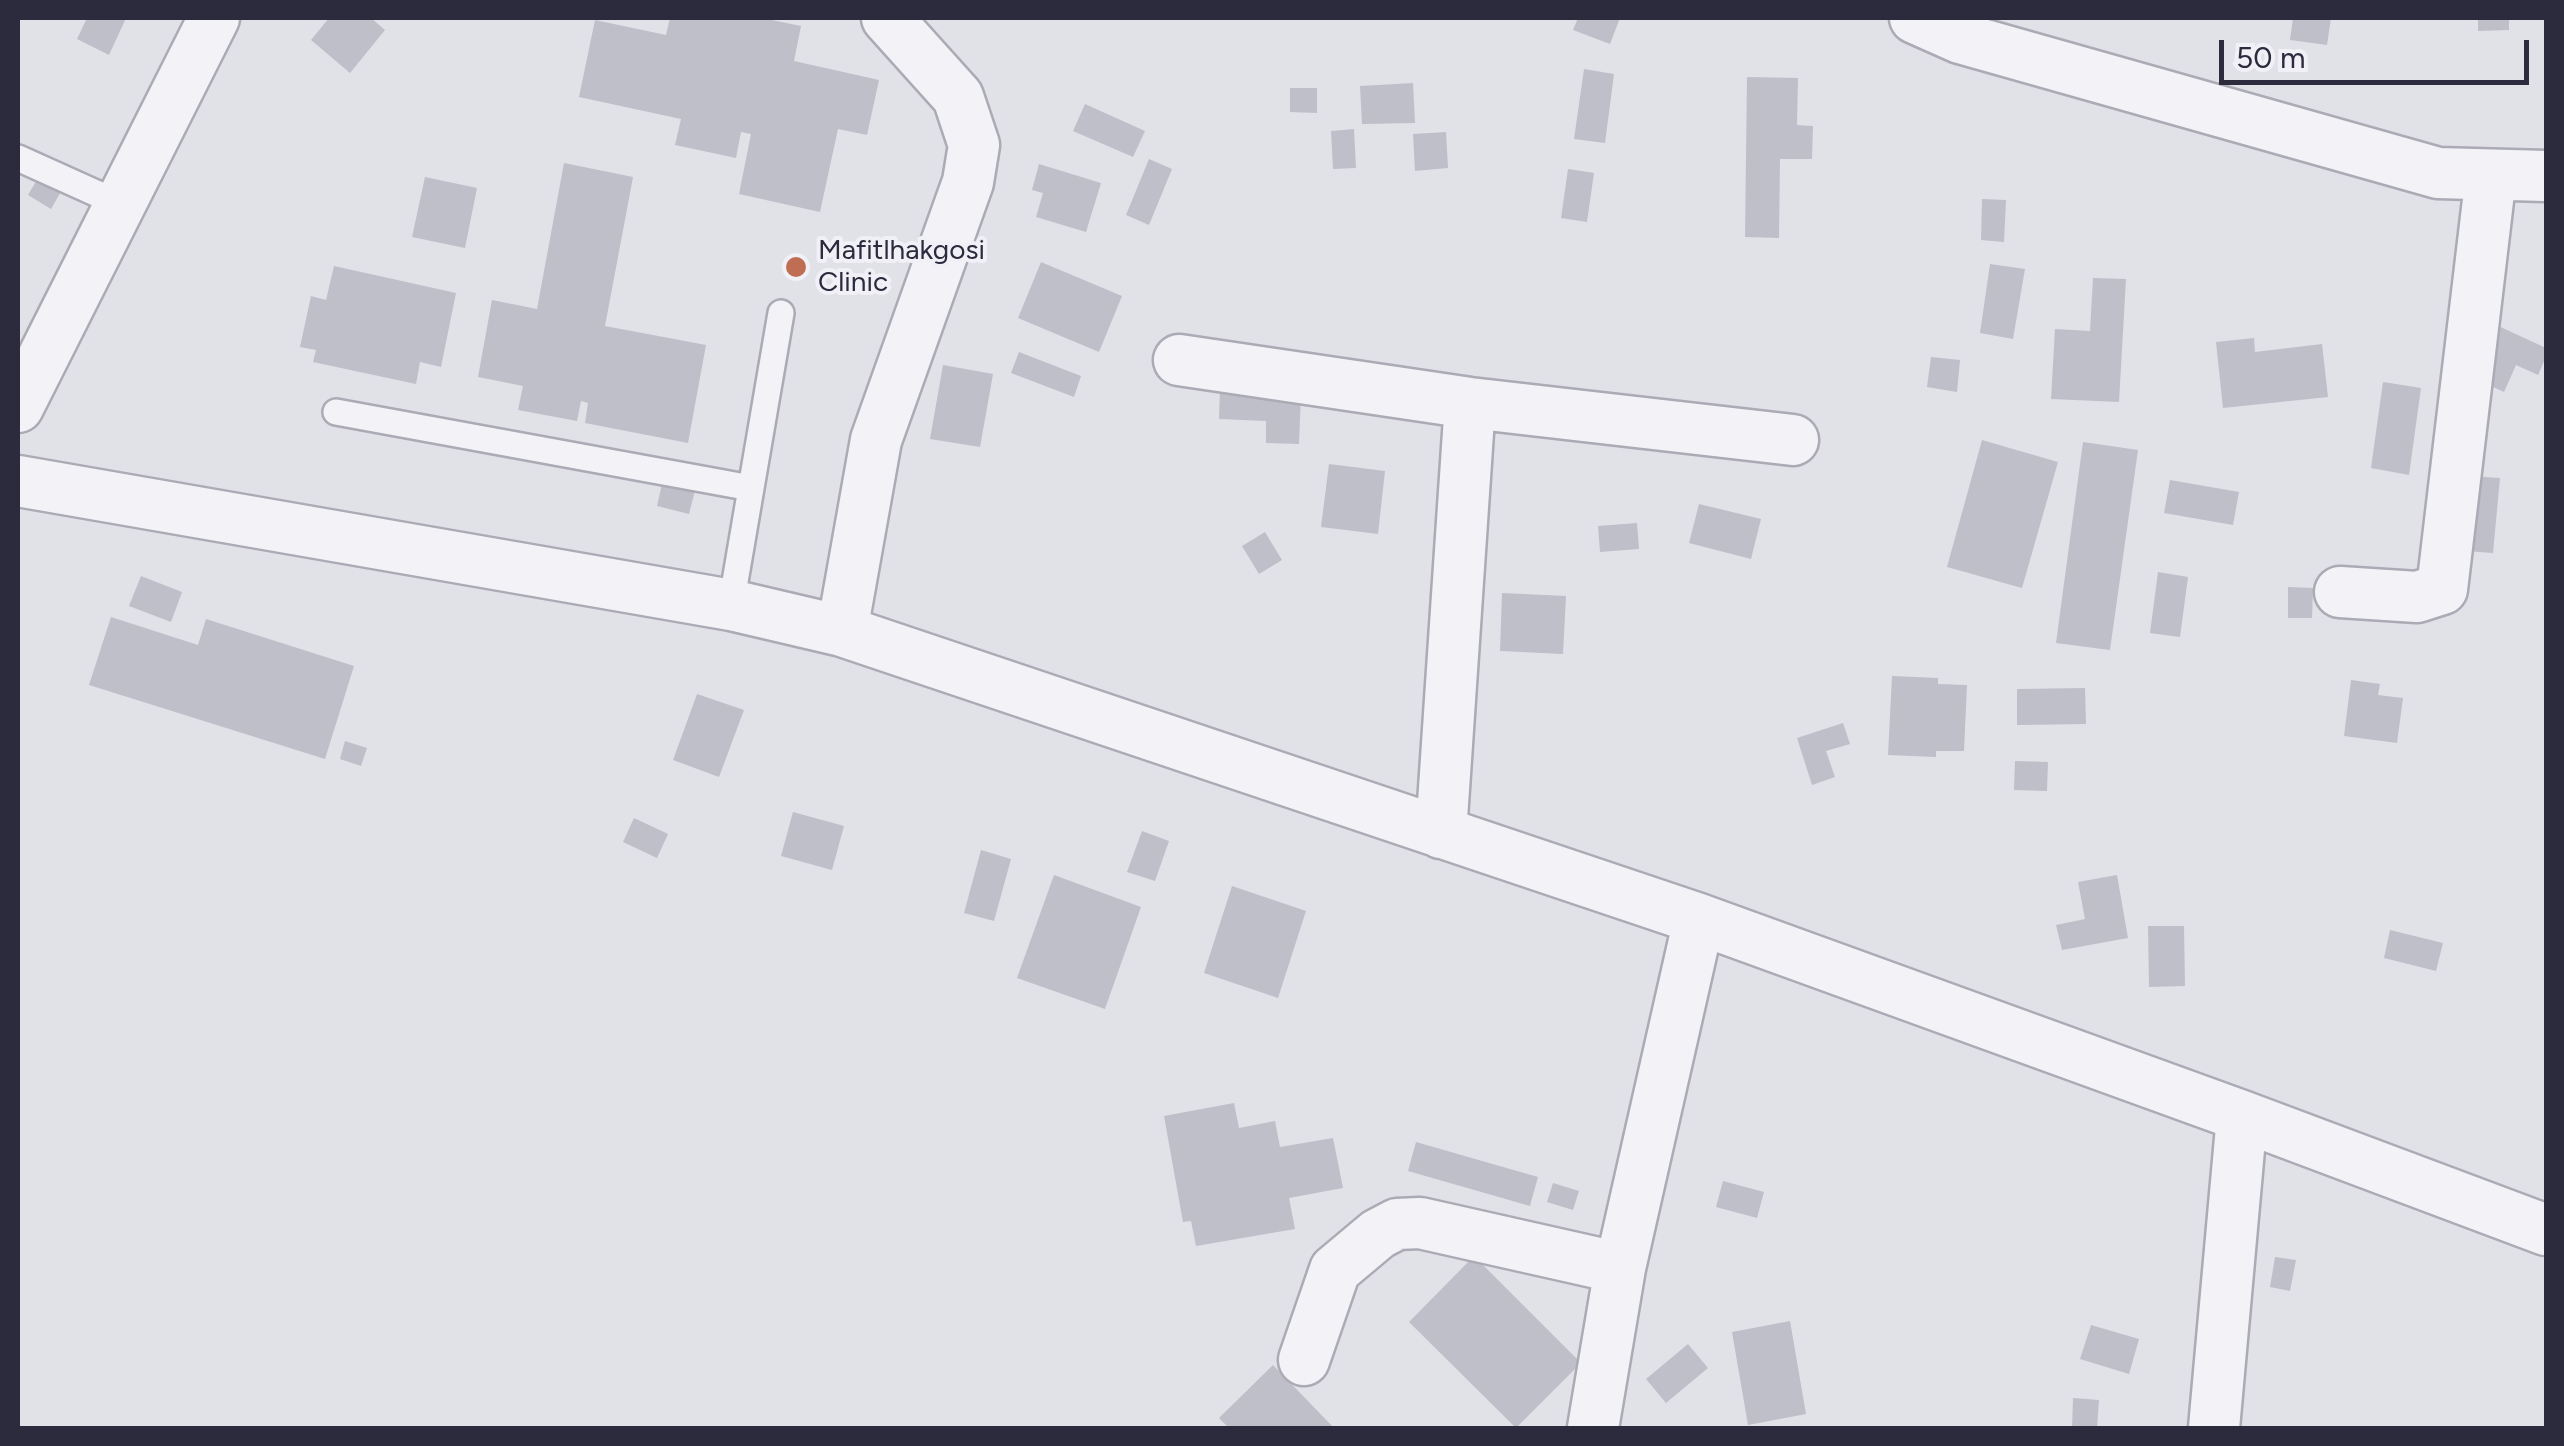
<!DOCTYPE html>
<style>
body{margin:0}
#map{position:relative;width:2564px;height:1446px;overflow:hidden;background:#e1e1e8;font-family:Figtree,sans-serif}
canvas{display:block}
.frame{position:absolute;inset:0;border:20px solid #2c2b3e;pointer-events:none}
.scale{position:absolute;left:2219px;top:40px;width:310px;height:45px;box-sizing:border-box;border:5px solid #2c2b3e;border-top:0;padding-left:12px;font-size:30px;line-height:35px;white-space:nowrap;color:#2c2b3e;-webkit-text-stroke:8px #f0f0f6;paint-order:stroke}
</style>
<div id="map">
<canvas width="2564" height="1446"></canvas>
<div class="frame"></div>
<div class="scale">50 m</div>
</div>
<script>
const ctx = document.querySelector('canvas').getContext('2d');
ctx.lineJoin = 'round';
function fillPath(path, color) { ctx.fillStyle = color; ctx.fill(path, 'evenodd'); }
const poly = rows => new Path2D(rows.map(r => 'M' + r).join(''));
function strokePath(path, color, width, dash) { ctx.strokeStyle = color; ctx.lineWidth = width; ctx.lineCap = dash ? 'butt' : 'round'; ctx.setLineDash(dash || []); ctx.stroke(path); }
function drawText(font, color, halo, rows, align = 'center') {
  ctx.font = font + ' Figtree,sans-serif'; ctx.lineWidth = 8; ctx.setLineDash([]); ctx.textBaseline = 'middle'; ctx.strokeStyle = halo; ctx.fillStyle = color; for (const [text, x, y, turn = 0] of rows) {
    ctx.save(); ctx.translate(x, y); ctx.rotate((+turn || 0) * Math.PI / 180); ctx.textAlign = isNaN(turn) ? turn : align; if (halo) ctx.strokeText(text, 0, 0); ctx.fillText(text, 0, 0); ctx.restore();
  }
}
fillPath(poly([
 [87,18,126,18,109,55,77,39],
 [329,18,371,18,385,30,350,73,311,40],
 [670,18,762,18,801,26,794,61,879,80,867,135,838,129,820,212,739,194,751,134,741,132,736,158,675,145,681,119,579,97,595,20,666,35],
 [1578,18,1620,18,1610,44,1573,30],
 [2293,18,2331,18,2327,45,2290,40],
 [2478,18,2509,18,2509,30,2478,31],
 [1584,69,1614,74,1605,143,1574,139],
 [1747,77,1798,78,1797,125,1813,126,1812,159,1780,159,1779,238,1745,237],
 [1413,83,1415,123,1362,124,1360,86],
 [1290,88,1317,88,1317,113,1290,112],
 [1085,104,1145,131,1133,157,1073,131],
 [1354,129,1356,168,1333,169,1331,131],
 [1446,132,1448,168,1415,171,1413,134],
 [1149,159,1172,169,1149,225,1126,215],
 [564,163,633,177,605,326,706,345,688,443,585,423,588,403,581,401,577,421,518,410,523,386,478,377,492,300,537,309],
 [1039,164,1101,183,1086,232,1036,217,1043,193,1032,190],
 [1568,169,1594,173,1587,222,1561,218],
 [41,173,64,186,51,209,28,195],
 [425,177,477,188,465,248,412,237],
 [1982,199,2006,200,2004,242,1981,240],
 [1041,262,1122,296,1099,352,1018,318],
 [1990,264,2025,269,2013,339,1980,333],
 [334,266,456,293,441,367,420,362,416,384,313,362,316,350,300,347,311,296,326,300],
 [2093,278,2126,279,2119,402,2051,399,2055,329,2090,331],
 [2494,324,2546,348,2546,357,2538,375,2516,365,2504,392,2471,377],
 [2254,338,2255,352,2322,344,2328,397,2223,408,2216,342],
 [1019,352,1081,376,1074,397,1011,373],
 [1931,357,1960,360,1957,392,1927,387],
 [943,365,993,374,980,447,930,439],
 [2383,382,2421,388,2409,475,2371,468],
 [1220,388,1301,393,1299,444,1266,443,1266,421,1219,419],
 [1982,440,2058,462,2022,588,1947,567],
 [2083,442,2138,450,2110,650,2056,643],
 [1329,464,1385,471,1378,534,1321,527],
 [664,475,697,483,689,514,657,506],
 [2471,476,2500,478,2493,553,2465,551],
 [2170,480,2239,492,2233,525,2164,513],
 [1699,504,1761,519,1751,559,1689,543],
 [1637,523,1639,549,1600,552,1598,526],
 [1265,532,1282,560,1259,574,1242,546],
 [2158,572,2188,577,2180,637,2150,633],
 [141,576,182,592,171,622,129,606],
 [2288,587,2313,588,2312,618,2288,618],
 [1502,593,1566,596,1563,654,1500,651],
 [111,617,198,645,206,619,354,666,325,759,89,685],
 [1892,676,1938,678,1938,684,1967,685,1964,751,1936,751,1936,757,1888,755],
 [2351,680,2380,684,2378,695,2403,698,2397,743,2344,736],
 [2085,688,2086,724,2017,725,2017,689],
 [697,694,744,710,719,777,673,760],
 [1843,723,1850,744,1826,751,1835,777,1812,785,1797,738],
 [345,741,367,748,361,766,340,759],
 [2015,761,2048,762,2047,791,2014,790],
 [793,812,844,826,832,870,781,856],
 [634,818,668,834,657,858,623,842],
 [1142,831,1169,841,1155,881,1127,872],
 [981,850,1011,859,994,921,964,913],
 [1054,875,1141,907,1105,1009,1017,978],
 [2117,875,2128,938,2062,950,2056,925,2085,919,2078,882],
 [1232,886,1306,911,1278,998,1204,973],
 [2148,926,2184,926,2185,986,2149,987],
 [2390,930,2443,943,2436,971,2384,958],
 [1234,1103,1239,1128,1275,1121,1280,1147,1333,1138,1343,1188,1289,1198,1295,1229,1196,1246,1191,1221,1183,1222,1164,1116],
 [1416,1142,1538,1177,1530,1206,1408,1171],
 [1723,1181,1764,1192,1757,1218,1716,1207],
 [1553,1183,1579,1191,1573,1210,1547,1202],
 [1474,1256,1581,1363,1516,1428,1409,1322],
 [2275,1257,2296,1260,2290,1291,2270,1287],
 [1790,1321,1806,1414,1748,1425,1732,1332],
 [2091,1325,2139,1339,2129,1374,2080,1359],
 [1688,1344,1708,1368,1666,1403,1646,1379],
 [1273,1365,1334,1428,1229,1428,1219,1418],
 [2073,1398,2099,1400,2097,1428,2072,1428]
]), '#bfbfca');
const lane = poly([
 [18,158,120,204],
 [336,412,751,488],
 [731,605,781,313]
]);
const street = poly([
 [1915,18,1960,38,2438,173,2546,176],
 [1179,360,1470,403,1793,440],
 [18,407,214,18],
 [18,481,731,605,842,631,1699,919,2242,1116,2546,1230],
 [2340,592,2417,597,2442,589,2491,175],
 [842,631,876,440,968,182,974,145,958,97,887,18],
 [1441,833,1470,403],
 [1304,1360,1335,1270,1378,1234,1397,1224,1420,1223,1620,1268],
 [1593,1428,1620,1268,1699,919],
 [2214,1428,2242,1116]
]);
strokePath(lane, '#abaab5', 30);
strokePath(street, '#abaab5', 55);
strokePath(lane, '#f3f3f7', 25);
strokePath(street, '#f3f3f7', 50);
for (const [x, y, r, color] of [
 [796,267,12,"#bf6e54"]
]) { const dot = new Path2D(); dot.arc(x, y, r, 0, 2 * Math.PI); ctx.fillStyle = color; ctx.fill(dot); strokePath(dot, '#f0f0f6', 4); }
drawText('28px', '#2c2b3e', '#f0f0f6', [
 ["Mafitlhakgosi",818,251],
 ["Clinic",818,283]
], 'left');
</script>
